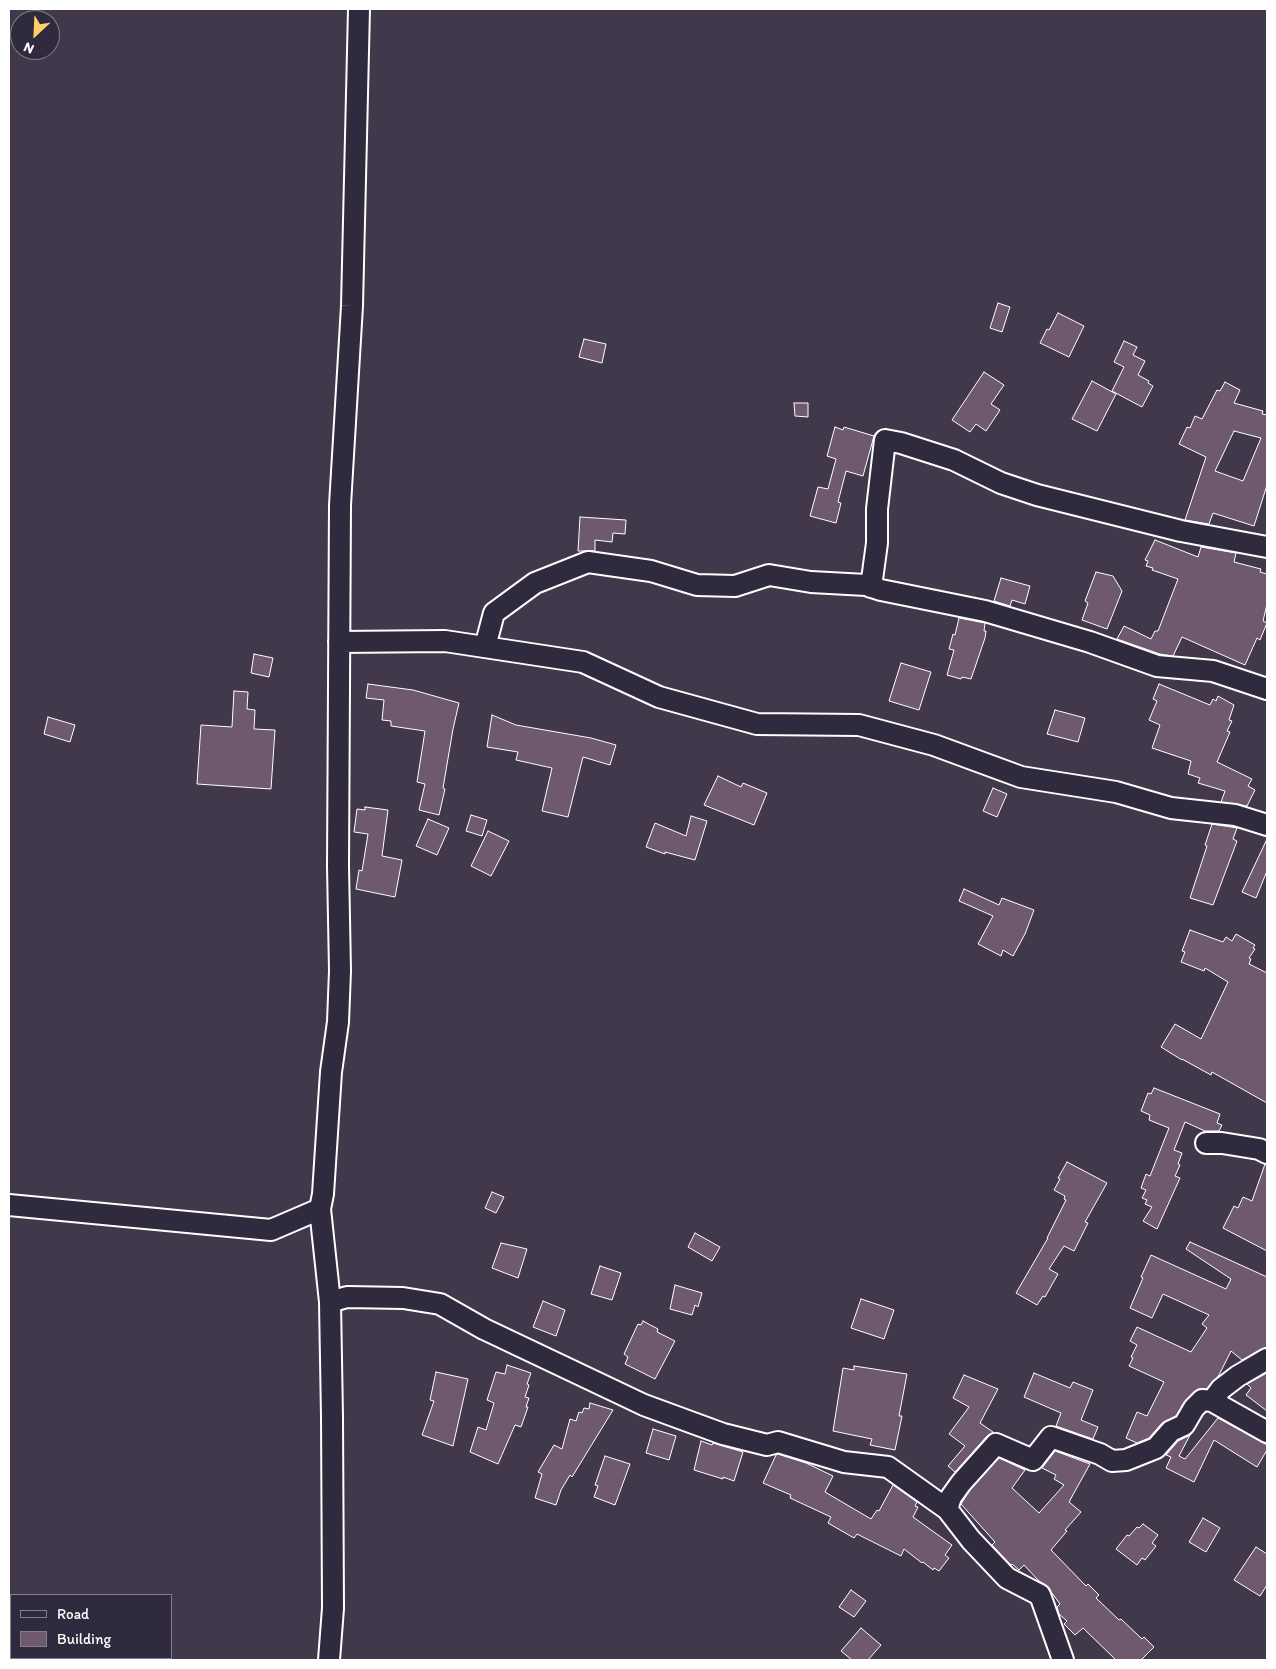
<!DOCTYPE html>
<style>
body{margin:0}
#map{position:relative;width:1276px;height:1669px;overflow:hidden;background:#42384c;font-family:Itim,sans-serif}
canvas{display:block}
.frame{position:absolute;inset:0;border:10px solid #fff;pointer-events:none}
.legend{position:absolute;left:10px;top:1594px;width:162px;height:65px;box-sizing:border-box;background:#2f2a3d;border:1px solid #827f8b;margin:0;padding:6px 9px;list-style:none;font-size:15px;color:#fff}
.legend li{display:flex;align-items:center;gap:10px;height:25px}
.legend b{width:25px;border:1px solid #827f8b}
.north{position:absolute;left:10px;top:10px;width:50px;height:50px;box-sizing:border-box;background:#2f2a3d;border:1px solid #827f8b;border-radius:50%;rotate:205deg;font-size:14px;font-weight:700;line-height:20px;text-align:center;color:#fff}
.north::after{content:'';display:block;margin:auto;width:18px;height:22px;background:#ffd166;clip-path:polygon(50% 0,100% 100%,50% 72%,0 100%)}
</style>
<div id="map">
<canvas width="1276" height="1669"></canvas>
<div class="frame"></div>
<ul class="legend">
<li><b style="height:6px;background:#2f2a3d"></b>Road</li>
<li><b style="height:14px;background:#6e596e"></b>Building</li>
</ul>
<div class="north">N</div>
</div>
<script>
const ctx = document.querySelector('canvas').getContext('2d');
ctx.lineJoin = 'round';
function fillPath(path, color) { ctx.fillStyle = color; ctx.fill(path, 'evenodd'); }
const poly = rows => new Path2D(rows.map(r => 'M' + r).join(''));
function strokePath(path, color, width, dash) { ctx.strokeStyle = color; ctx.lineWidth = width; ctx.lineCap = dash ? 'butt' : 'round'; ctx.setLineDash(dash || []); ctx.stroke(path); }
const building = poly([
 [998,303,1010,307,1002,332,990,328,998,303],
 [1058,313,1084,326,1069,357,1040,343,1047,329,1049,330,1058,313],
 [584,339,606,344,602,363,579,357,584,339],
 [1124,341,1137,347,1133,355,1145,361,1138,375,1149,381,1148,383,1153,386,1142,407,1112,391,1124,367,1114,362,1124,341],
 [984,372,1004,385,991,404,1000,410,986,431,976,424,970,432,952,420,984,372],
 [1092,381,1116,394,1097,431,1072,419,1092,381],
 [1225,382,1240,390,1234,403,1263,411,1262,414,1267,415,1267,485,1254,526,1213,513,1209,524,1185,520,1206,457,1179,444,1187,427,1190,428,1195,416,1202,419,1217,390,1220,391,1225,382],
 [1234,431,1261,438,1243,481,1215,471,1234,431],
 [794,403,808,403,808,417,795,416,794,403],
 [835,427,843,430,844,427,874,436,863,476,846,471,838,502,841,503,836,523,810,516,818,487,828,489,836,459,827,456,835,427],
 [580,517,626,520,625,534,613,533,612,542,595,540,595,551,578,551,580,517],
 [1155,540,1198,557,1201,547,1236,553,1234,562,1261,569,1260,572,1267,574,1267,604,1263,621,1267,623,1260,640,1257,638,1245,665,1182,637,1173,656,1160,654,1117,639,1124,626,1151,639,1155,631,1158,631,1178,579,1152,570,1153,568,1146,566,1148,561,1145,560,1155,540],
 [1096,572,1113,576,1122,591,1107,629,1082,620,1088,603,1085,601,1096,572],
 [1001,578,1030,586,1025,604,1012,600,1010,606,994,601,1001,578],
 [959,618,985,623,984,631,986,631,985,638,971,679,962,677,961,679,947,675,954,650,949,649,953,634,955,635,959,618],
 [254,654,273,658,269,677,251,673,254,654],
 [901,663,931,672,919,710,889,701,901,663],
 [368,684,413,690,459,703,453,729,443,788,445,789,439,815,419,810,425,784,417,782,425,731,391,726,391,721,382,720,384,700,366,698,368,684],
 [1159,684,1210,705,1213,699,1216,701,1218,696,1234,705,1229,720,1232,721,1227,731,1230,732,1217,762,1252,779,1248,786,1255,790,1247,806,1221,802,1225,791,1198,783,1200,778,1188,774,1191,761,1152,748,1160,725,1149,720,1157,701,1153,699,1159,684],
 [234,691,248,692,247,709,255,710,254,729,275,730,271,789,197,784,201,725,232,727,234,691],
 [1055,710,1085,718,1078,742,1047,734,1055,710],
 [492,715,516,725,591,738,616,745,610,765,583,757,568,817,542,811,552,768,516,760,518,752,487,747,492,715],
 [48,717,75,725,70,742,44,734,48,717],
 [718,776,741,787,743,783,767,793,754,825,704,805,718,776],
 [993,788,1007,794,997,817,983,811,993,788],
 [365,807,388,810,382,856,402,860,395,897,356,889,359,870,362,871,368,834,354,832,357,809,365,810,365,807],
 [471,815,487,820,482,836,466,831,471,815],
 [691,816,707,821,695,860,665,852,665,854,646,847,655,823,686,836,691,816],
 [428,819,449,828,437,855,416,846,428,819],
 [1212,824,1237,828,1233,839,1237,841,1213,905,1190,898,1207,846,1205,845,1212,824],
 [488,831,509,841,491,876,471,866,488,831],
 [1267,839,1267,871,1256,898,1242,892,1267,839],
 [964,889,999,905,1002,898,1034,910,1025,934,1013,956,1003,950,1001,956,978,944,993,916,959,901,964,889],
 [1190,930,1223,942,1226,937,1232,941,1236,934,1255,945,1253,948,1255,949,1249,958,1251,959,1249,964,1267,973,1267,1103,1212,1072,1211,1075,1182,1059,1182,1060,1161,1047,1175,1024,1201,1039,1228,982,1205,968,1204,971,1181,962,1185,952,1182,951,1190,930],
 [1154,1088,1220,1114,1217,1123,1222,1125,1219,1131,1205,1131,1185,1122,1174,1150,1182,1153,1178,1164,1180,1165,1175,1176,1180,1178,1157,1229,1143,1221,1152,1207,1145,1204,1147,1200,1142,1198,1146,1190,1141,1188,1146,1174,1150,1176,1169,1128,1149,1120,1150,1115,1141,1111,1148,1093,1151,1094,1154,1088],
 [1067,1162,1107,1183,1085,1222,1088,1223,1074,1251,1064,1246,1049,1269,1058,1274,1045,1297,1043,1296,1037,1305,1016,1293,1048,1238,1047,1238,1066,1200,1064,1199,1065,1196,1054,1190,1060,1179,1058,1178,1067,1162],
 [1265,1164,1267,1165,1267,1251,1223,1228,1234,1206,1238,1208,1243,1197,1252,1201,1265,1164],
 [492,1192,504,1197,496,1213,485,1208,492,1192],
 [695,1233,720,1247,712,1261,688,1247,695,1233],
 [1190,1242,1267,1277,1267,1347,1261,1349,1242,1360,1231,1351,1219,1375,1207,1389,1198,1389,1194,1392,1184,1402,1176,1416,1162,1423,1149,1438,1137,1443,1126,1438,1137,1412,1147,1416,1164,1382,1129,1366,1133,1358,1131,1357,1137,1345,1130,1341,1137,1327,1191,1352,1207,1328,1202,1324,1209,1315,1163,1294,1152,1318,1130,1308,1143,1278,1141,1277,1151,1255,1226,1289,1231,1279,1186,1249,1190,1242],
 [501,1243,527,1249,518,1278,492,1268,501,1243],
 [600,1266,621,1273,612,1300,591,1294,600,1266],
 [675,1285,702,1293,698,1307,695,1305,692,1315,670,1309,675,1285],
 [861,1299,894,1310,884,1339,851,1328,861,1299],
 [543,1301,565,1310,556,1336,533,1327,543,1301],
 [643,1321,658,1329,657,1332,675,1341,655,1379,625,1364,628,1357,624,1354,638,1324,641,1325,643,1321],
 [507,1365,531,1373,527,1384,529,1385,525,1397,529,1398,526,1407,528,1407,521,1427,515,1425,498,1464,470,1452,478,1427,486,1430,494,1403,487,1400,496,1372,505,1374,507,1365],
 [854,1366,907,1374,899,1416,902,1416,895,1450,870,1445,872,1439,833,1431,843,1368,854,1370,854,1366],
 [436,1372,468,1379,453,1446,422,1435,434,1401,430,1400,436,1372],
 [1034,1373,1070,1388,1073,1382,1093,1390,1081,1420,1098,1427,1093,1439,1056,1426,1061,1413,1024,1397,1034,1373],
 [1267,1373,1267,1411,1246,1395,1251,1388,1247,1384,1267,1373],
 [964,1375,998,1389,980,1423,993,1432,987,1436,955,1472,948,1466,965,1446,949,1434,969,1407,953,1398,964,1375],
 [590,1403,613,1410,572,1477,570,1475,561,1490,556,1505,535,1498,542,1474,538,1472,554,1445,562,1449,570,1419,576,1421,579,1412,582,1413,584,1408,589,1409,590,1403],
 [1218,1418,1267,1445,1267,1450,1257,1467,1214,1440,1194,1482,1166,1468,1171,1457,1166,1455,1178,1441,1190,1435,1179,1456,1185,1459,1218,1418],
 [653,1429,676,1436,669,1460,646,1453,653,1429],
 [701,1441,712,1445,713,1443,743,1452,734,1481,723,1477,723,1479,694,1470,701,1441],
 [1055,1451,1090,1464,1069,1502,1081,1512,1065,1530,1067,1531,1051,1550,1086,1586,1088,1584,1099,1595,1096,1598,1119,1620,1121,1619,1142,1639,1144,1637,1154,1647,1141,1660,1116,1660,1083,1628,1075,1635,1064,1624,1067,1621,1059,1614,1057,1607,1060,1604,1046,1585,1039,1581,1024,1565,1019,1570,1012,1564,1011,1565,992,1545,995,1542,961,1504,970,1490,999,1458,1025,1470,1012,1488,1039,1513,1064,1485,1054,1479,1056,1475,1042,1468,1055,1451],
 [778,1454,806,1463,833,1476,825,1492,871,1519,877,1510,879,1511,893,1485,917,1502,915,1506,918,1507,913,1517,952,1545,945,1555,949,1558,939,1571,934,1568,933,1570,923,1562,922,1563,904,1549,901,1556,857,1534,854,1538,828,1523,831,1517,790,1498,791,1495,763,1483,776,1455,778,1454],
 [605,1456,630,1464,615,1505,594,1497,598,1486,595,1485,605,1456],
 [1203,1518,1220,1528,1206,1552,1189,1542,1203,1518],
 [1143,1524,1158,1535,1152,1543,1156,1546,1145,1560,1142,1558,1137,1565,1116,1549,1127,1535,1129,1536,1137,1527,1139,1528,1143,1524],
 [1256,1547,1267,1554,1267,1585,1260,1596,1234,1580,1256,1547],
 [851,1590,866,1601,854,1617,839,1607,851,1590],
 [861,1628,881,1645,868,1660,852,1660,841,1651,861,1628]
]);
fillPath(building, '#6e596e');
strokePath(building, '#fff', 1);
const street = poly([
 [871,587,877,543,877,509,885,440,901,443,954,460,1001,483,1037,495,1181,531,1267,547],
 [339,642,445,641,583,662,659,697,757,724,859,725,934,745,1021,777,1116,792,1171,808,1235,815,1267,825],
 [485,647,494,613,535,583,588,562,651,571,697,585,735,586,769,575,811,582,866,585,881,590,985,611,1090,642,1157,666,1213,671,1267,689],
 [1206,1143,1222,1143,1259,1149,1267,1153],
 [9,1205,271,1230,320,1209],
 [330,1302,347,1297,403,1298,440,1304,484,1329,644,1405,723,1434,767,1445,778,1442,844,1462,888,1467,947,1509,971,1540,1007,1578,1040,1595,1063,1660],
 [1212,1401,1267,1432],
 [947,1509,951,1497,961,1483,996,1444,1033,1460,1051,1437,1100,1454,1112,1461,1126,1460,1156,1448,1171,1431,1184,1425,1194,1408,1202,1400,1212,1401,1221,1389,1238,1376,1267,1359],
 [329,1660,333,1608,332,1417,330,1302,320,1209,323,1194,331,1072,338,1022,340,971,338,866,340,505,352,306,359,9]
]);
strokePath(street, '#fff', 24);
strokePath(street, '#2f2a3d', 20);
</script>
